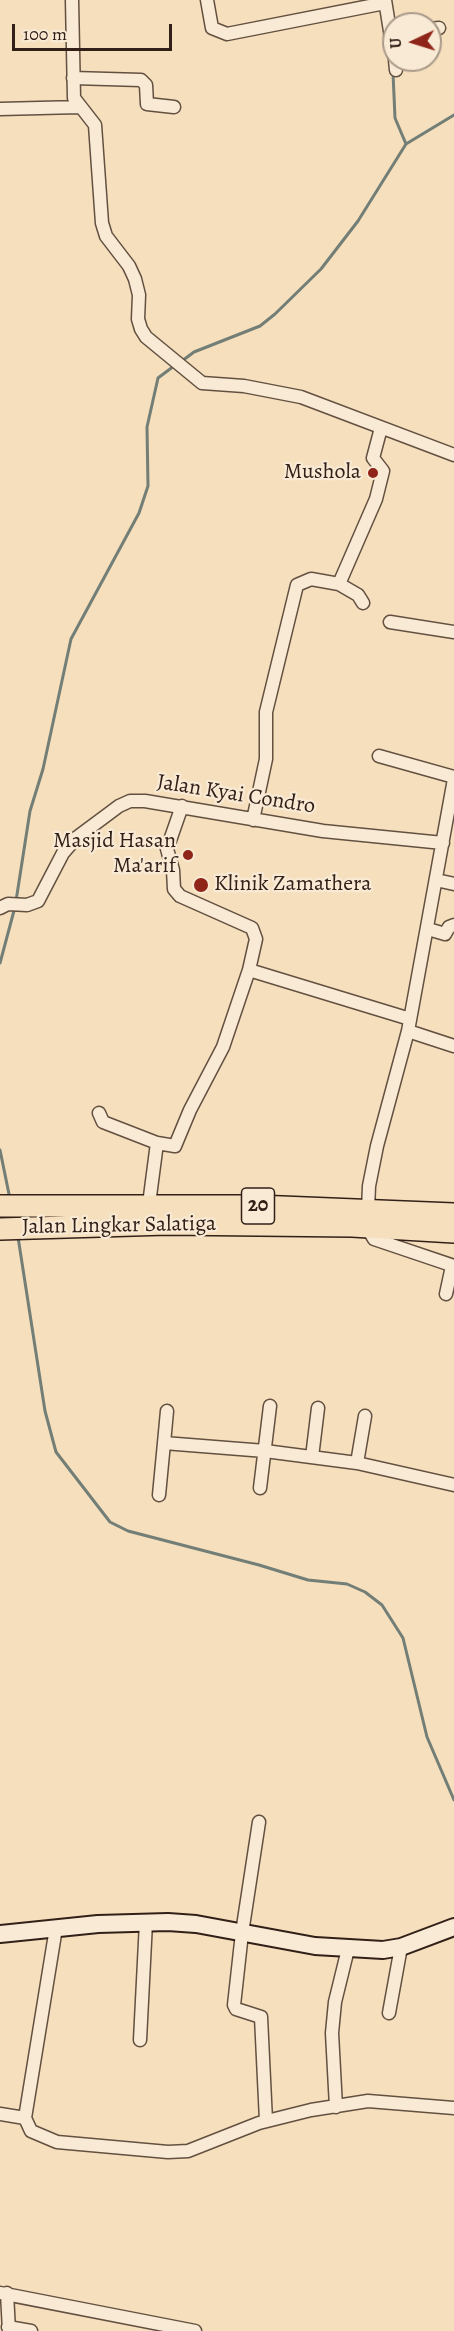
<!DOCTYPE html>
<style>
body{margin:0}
#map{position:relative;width:454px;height:2331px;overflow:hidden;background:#f5dfbd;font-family:Alegreya,serif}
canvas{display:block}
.north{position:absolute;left:382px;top:12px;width:60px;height:60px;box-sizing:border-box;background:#f8ead4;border:2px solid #a99989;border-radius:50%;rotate:266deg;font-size:16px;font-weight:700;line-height:24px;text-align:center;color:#322018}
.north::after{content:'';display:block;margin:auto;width:21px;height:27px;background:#8f2418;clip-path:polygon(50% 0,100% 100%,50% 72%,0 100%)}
.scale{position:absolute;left:12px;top:24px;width:160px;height:27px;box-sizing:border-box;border:3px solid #322018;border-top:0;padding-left:8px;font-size:18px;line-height:21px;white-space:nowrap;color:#322018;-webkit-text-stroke:4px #f8ead4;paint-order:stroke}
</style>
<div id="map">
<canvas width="454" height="2331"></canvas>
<div class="north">U</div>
<div class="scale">100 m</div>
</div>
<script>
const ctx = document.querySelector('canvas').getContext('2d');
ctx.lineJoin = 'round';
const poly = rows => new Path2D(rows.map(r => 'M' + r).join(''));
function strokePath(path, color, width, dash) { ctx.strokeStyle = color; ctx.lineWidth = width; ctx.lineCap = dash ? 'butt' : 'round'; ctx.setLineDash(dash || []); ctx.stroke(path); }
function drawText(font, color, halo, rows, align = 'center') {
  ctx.font = font + ' Alegreya,serif'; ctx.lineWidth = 4.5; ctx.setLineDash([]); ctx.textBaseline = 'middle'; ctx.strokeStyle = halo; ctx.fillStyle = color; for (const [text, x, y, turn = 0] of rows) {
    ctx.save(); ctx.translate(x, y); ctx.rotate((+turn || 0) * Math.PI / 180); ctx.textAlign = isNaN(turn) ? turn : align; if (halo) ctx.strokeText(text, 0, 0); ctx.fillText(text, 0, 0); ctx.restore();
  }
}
strokePath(poly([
 [393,73,395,118,406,144],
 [182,361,194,352,260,326,275,314,321,269,358,221,406,144,454,115],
 [16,901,30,811,43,769,71,639,139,513,148,486,147,427,158,378,174,366],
 [0,963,15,907],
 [0,1150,10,1199],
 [18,1237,45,1411,56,1452,110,1522,128,1531,259,1565,308,1580,347,1584,365,1592,382,1605,403,1638,427,1737,454,1800]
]), '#727e76', 3);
const street = poly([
 [72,0,74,98,95,125,102,223,106,236,129,266,135,279,139,295,138,319,141,329,146,337,202,383,244,386,301,397,454,455],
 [207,0,212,28,227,34,385,3],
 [385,0,394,56],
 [430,29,439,28],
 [395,60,396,70],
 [73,78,141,80,146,85,147,104,174,107],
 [0,109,79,107],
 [339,584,358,595,363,603],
 [390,622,454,632],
 [379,756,454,777],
 [182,806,167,849,173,870,174,889,180,896,252,928,256,939,249,970,410,1019],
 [253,820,266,759,266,712,297,585,311,579,339,584,376,499,383,471,373,458,381,428],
 [436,880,454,884],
 [0,908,8,904,27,905,38,901,63,853,76,838,119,806,130,801,145,801,323,831,443,843],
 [428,929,445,934,449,927,454,925],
 [408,1031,454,1046],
 [99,1113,103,1122,157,1143,175,1146,190,1110,223,1047,249,970],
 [149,1204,157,1143],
 [368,1209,369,1186,377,1146,408,1031,454,779],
 [367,1227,374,1239,454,1266],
 [446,1294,452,1266],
 [164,1443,167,1411],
 [312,1457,318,1408],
 [357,1463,365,1416],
 [260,1488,270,1406],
 [159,1495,164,1443,265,1451,357,1463,454,1485],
 [259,1822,242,1933,234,2005,236,2009,261,2017,266,2121],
 [389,2013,401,1947],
 [140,2040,146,1922],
 [336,2107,332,2033,335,2002,348,1949],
 [0,2114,25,2118,31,2131,57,2142,168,2152,188,2151,259,2123,311,2110,368,2101,454,2108],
 [25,2118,56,1928],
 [0,2293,195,2331],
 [7,2293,9,2331],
 [8,2327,31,2331]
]);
const secondary = poly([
 [0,1934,98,1924,168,1922,196,1924,315,1946,383,1950,401,1947,454,1927]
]);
const highway = poly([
 [0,1206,257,1206,454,1214],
 [0,1229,167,1224,352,1226,454,1232]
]);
strokePath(street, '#635041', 15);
strokePath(secondary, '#322018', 20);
strokePath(highway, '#322018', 24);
strokePath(street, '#f8ead4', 12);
strokePath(secondary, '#f8ead4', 16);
strokePath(highway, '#f5dfbd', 21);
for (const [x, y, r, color] of [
 [373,473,6,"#8f2418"],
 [188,855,6,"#8f2418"],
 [201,885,8,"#8f2418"]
]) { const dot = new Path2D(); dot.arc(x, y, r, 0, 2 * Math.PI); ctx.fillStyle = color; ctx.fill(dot); strokePath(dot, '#f8ead4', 2); }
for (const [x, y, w] of [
 [258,1206,33]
]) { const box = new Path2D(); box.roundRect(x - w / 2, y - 18, w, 36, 4.5); ctx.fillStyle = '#f8ead4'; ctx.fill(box); strokePath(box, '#322018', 1.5); }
drawText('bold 21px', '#322018', null, [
 ["20",258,1206]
]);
drawText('22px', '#322018', '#f8ead4', [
 ["Mushola",361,473],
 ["Masjid Hasan",176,842],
 ["Ma'arif",176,867],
 ["Klinik Zamathera",214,885,"left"]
], 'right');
drawText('22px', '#322018', '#f8ead4', [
 ["Jalan Kyai Condro",236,795,9],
 ["Jalan Lingkar Salatiga",119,1226,-1]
]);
</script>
